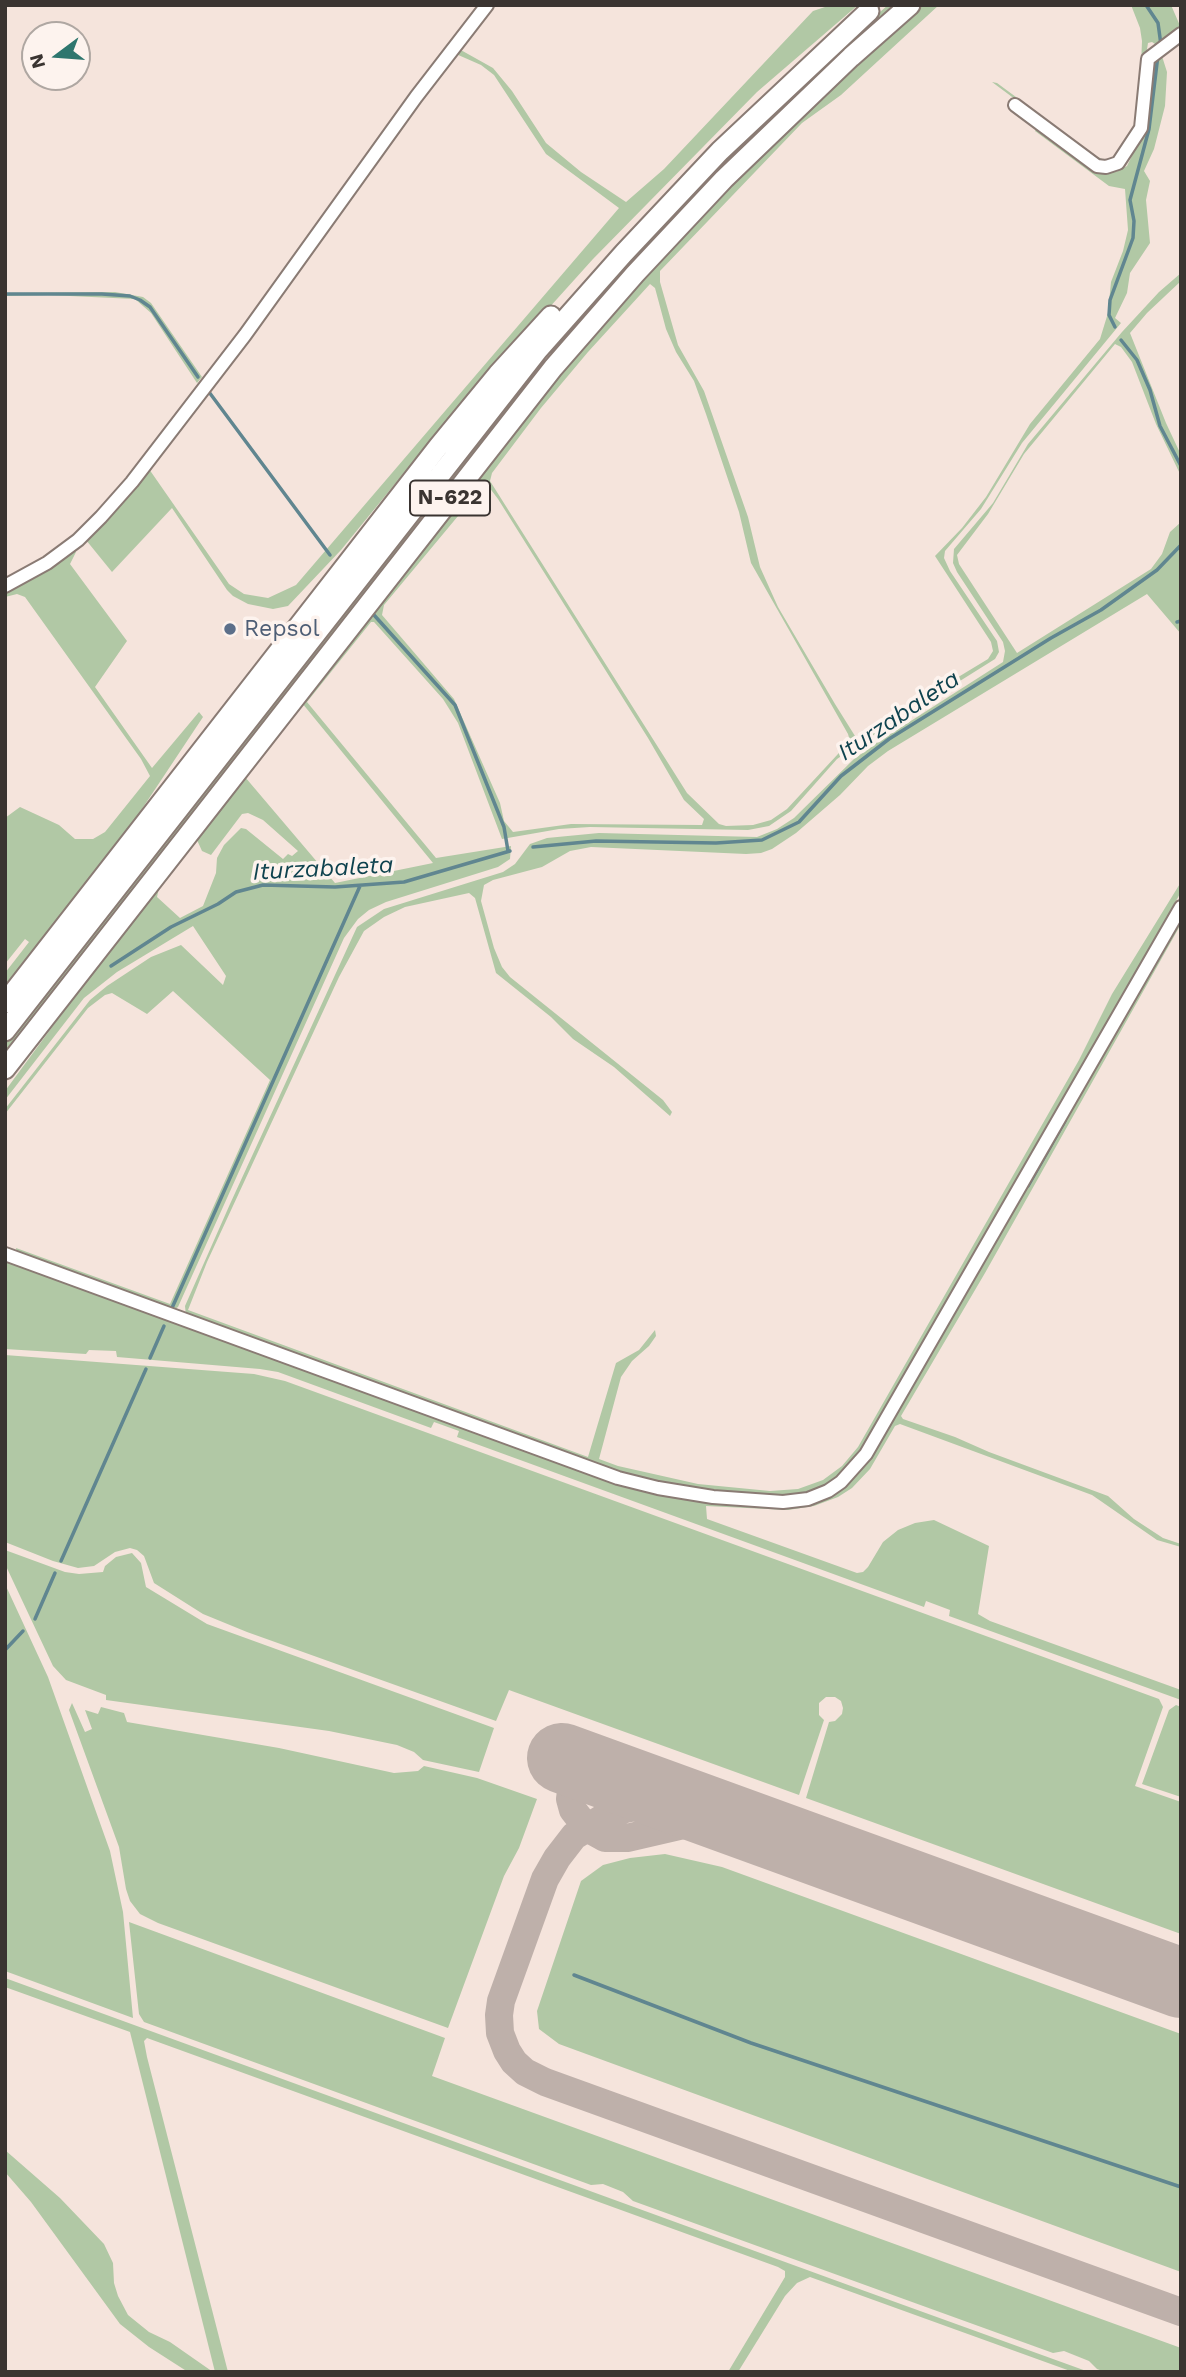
<!DOCTYPE html>
<style>
body{margin:0}
#map{position:relative;width:1186px;height:2377px;overflow:hidden;background:#f5e4dc;font-family:"Work Sans",sans-serif}
canvas{display:block}
.frame{position:absolute;inset:0;border:7px solid #3a3431;pointer-events:none}
.north{position:absolute;left:21px;top:21px;width:70px;height:70px;box-sizing:border-box;background:#fdf3ee;border:2px solid #afa7a2;border-radius:50%;rotate:254deg;font-size:19px;font-weight:700;line-height:28px;text-align:center;color:#3a3431}
.north::after{content:'';display:block;margin:auto;width:24px;height:32px;background:#2e766e;clip-path:polygon(50% 0,100% 100%,50% 72%,0 100%)}
</style>
<div id="map">
<canvas width="1186" height="2377"></canvas>
<div class="frame"></div>
<div class="north">N</div>
</div>
<script>
const ctx = document.querySelector('canvas').getContext('2d');
ctx.lineJoin = 'round';
function fillPath(path, color) { ctx.fillStyle = color; ctx.fill(path, 'evenodd'); }
const poly = rows => new Path2D(rows.map(r => 'M' + r).join(''));
function strokePath(path, color, width, dash) { ctx.strokeStyle = color; ctx.lineWidth = width; ctx.lineCap = dash ? 'butt' : 'round'; ctx.setLineDash(dash || []); ctx.stroke(path); }
function drawText(font, color, halo, rows, align = 'center') {
  ctx.font = font + ' "Work Sans",sans-serif'; ctx.lineWidth = 7; ctx.setLineDash([]); ctx.textBaseline = 'middle'; ctx.strokeStyle = halo; ctx.fillStyle = color; for (const [text, x, y, turn = 0] of rows) {
    ctx.save(); ctx.translate(x, y); ctx.rotate((+turn || 0) * Math.PI / 180); ctx.textAlign = isNaN(turn) ? turn : align; if (halo) ctx.strokeText(text, 0, 0); ctx.fillText(text, 0, 0); ctx.restore();
  }
}
fillPath(poly([
 [831,5,858,5,757,92,593,259,439,430,341,550,288,606,273,609,248,604,233,596,227,590,172,508,112,572,86,540,149,469,229,584,244,594,268,598,296,585,619,208,546,154,494,75,481,65,456,54,459,49,493,68,512,91,546,143,581,172,626,202,664,169,813,11],
 [888,5,899,5,590,312,585,313,583,311,704,180,848,40],
 [924,5,939,5,841,95,802,123,660,271,660,282,678,345,704,391,748,517,760,567,778,607,835,704,855,736,861,736,988,659,993,651,991,642,935,556,962,528,986,497,1030,424,1100,339,1108,313,1111,282,1123,251,1128,230,1125,189,1109,186,1035,131,1039,124,1105,171,1116,172,1127,166,1145,129,1149,67,1161,53,1167,72,1165,106,1154,149,1144,171,1150,181,1146,200,1150,243,1130,273,1127,293,1115,318,1121,323,1022,443,981,509,945,551,944,558,950,571,997,641,999,652,995,659,853,748,837,759,791,811,769,826,748,830,590,827,559,829,502,839,458,723,443,699,374,622,371,622,307,702,436,858,511,846,510,859,498,867,386,902,369,910,358,919,344,938,178,1307,172,1311,17,1254,16,1248,170,1304,270,1080,173,991,147,1014,112,993,105,995,88,1008,5,1114,5,1109,90,1000,107,986,151,957,181,945,223,985,226,976,193,926,117,972,84,998,5,1100,5,1091,100,962,159,888,157,897,180,918,203,906,216,873,217,858,224,845,241,828,246,829,283,859,288,854,292,856,298,851,263,820,248,813,242,814,211,855,202,851,197,840,245,777,335,883,433,863,302,703,415,556,590,339,656,263,778,139,866,55],
 [650,284,655,288,666,329,676,352,694,381,706,414,739,512,751,563,848,734,850,741,787,809,771,820,753,825,726,826,719,824,687,793,490,481,492,473,541,408,588,352],
 [483,486,489,487,498,499,648,738,684,800,704,819,702,825,571,824,513,832,504,821,500,803,454,699,382,615,384,605],
 [1131,5,1171,5,1181,28,1158,46,1152,42,1148,43,1144,68,1142,111,1139,128,1133,139,1114,162,1102,164,992,82,997,83,1096,156,1104,160,1113,158,1123,150,1135,130,1139,115,1142,41,1140,28],
 [1181,273,1181,281,1147,313,1130,333,1166,423,1181,455,1181,476,1156,424,1132,362,1121,347,1115,344,1024,454,988,514,957,555,959,564,1017,653,1151,569,1162,554,1170,532,1181,522,1181,634,1147,594,888,751,868,766,840,795,796,833,772,849,761,853,746,854,591,847,570,851,542,867,493,880,484,885,481,901,494,948,502,967,510,977,663,1100,672,1112,670,1116,614,1067,573,1039,551,1017,496,973,475,898,469,893,405,907,384,917,364,931,339,977,207,1262,188,1310,588,1457,616,1363,639,1350,655,1330,656,1336,649,1346,632,1361,621,1377,599,1459,618,1466,698,1484,770,1491,798,1489,823,1480,842,1466,858,1447,1079,1060,1112,994,1181,882,1181,892,857,1459,834,1483,800,1496,781,1498,726,1493,663,1483,603,1468,186,1316,185,1306,230,1204,357,927,384,909,503,872,515,864,530,844,547,838,599,833,757,837,777,829,794,818,854,759,878,742,1003,662,1005,651,1003,642,957,572,953,563,954,549,993,503,1028,444,1122,332,1159,292],
 [115,292,143,297,151,303,202,377,197,383,151,313,135,299,48,295,5,296,5,293],
 [530,373,535,377,5,1057,5,1042],
 [71,551,76,552,70,564,127,641,95,687,152,768,199,712,203,717,130,827,5,986,5,973,29,942,25,939,5,964,5,818,20,807,59,825,75,839,93,839,105,832,150,776,141,759,25,597,17,594,5,597,5,592,22,584],
 [1181,910,1181,924,985,1273,901,1416,903,1419,955,1437,989,1452,1108,1496,1134,1519,1163,1538,1181,1544,1181,1547,1157,1540,1092,1495,900,1424,895,1426,870,1469,852,1488,838,1497,814,1506,788,1510,706,1506,707,1519,857,1573,863,1572,868,1567,883,1542,898,1530,915,1523,934,1520,989,1546,978,1614,990,1621,1181,1690,1181,1700,949,1616,950,1610,926,1601,924,1607,457,1437,459,1431,434,1422,431,1428,278,1372,260,1369,117,1357,116,1351,89,1350,86,1354,5,1349,5,1261,568,1466,740,1505,843,1488,870,1458],
 [5,1355,254,1374,285,1381,1159,1699,1163,1707,1135,1786,1181,1802,1181,1934,806,1798,829,1722,835,1721,842,1714,843,1708,841,1701,835,1697,826,1697,819,1703,819,1715,824,1720,799,1795,509,1690,496,1721,247,1632,203,1614,154,1583,144,1556,137,1550,130,1548,115,1552,94,1566,78,1568,53,1561,5,1542],
 [5,1550,65,1572,79,1574,103,1572,105,1566,116,1557,132,1553,141,1563,146,1587,207,1624,494,1728,479,1772,423,1760,414,1752,397,1745,329,1731,106,1700,106,1695,66,1680,53,1666,5,1564],
 [5,1584,48,1677,110,1851,123,1912,133,2018,5,1971],
 [72,1703,85,1732,92,1729,85,1710,98,1714,101,1707,124,1713,127,1722,279,1748,394,1773,418,1771,424,1766,477,1778,537,1799,519,1848,504,1876,448,2028,158,1923,140,1914,130,1901,126,1889,119,1847,69,1710],
 [1176,1705,1181,1707,1181,1797,1142,1784,1169,1710],
 [665,1854,722,1867,1181,2034,1181,2272,559,2044,539,2029,537,2011,581,1881,603,1865,630,1858],
 [129,1922,445,2038,432,2076,1181,2348,1181,2372,1105,2372,1097,2369,1089,2361,1064,2351,1053,2353,633,2201,623,2192,603,2184,591,2185,144,2022,139,2014],
 [5,1978,862,2290,1089,2372,1073,2372,810,2277,797,2283,785,2296,738,2372,728,2372,785,2277,785,2271,778,2267,147,2038,144,2041,147,2057,228,2372,215,2372,130,2032,5,1987],
 [5,2150,60,2198,104,2244,113,2263,114,2283,118,2296,128,2315,149,2332,170,2342,213,2372,188,2372,149,2347,120,2324,31,2202,5,2172]
]), '#b1c8a5');
strokePath(poly([
 [1146,5,1158,23,1161,45],
 [5,294,102,294,130,296,140,300,150,307,198,377],
 [1115,327,1109,315,1110,300,1133,238,1134,221,1130,200,1149,129,1158,55],
 [1121,340,1137,360,1150,390,1160,426,1181,466],
 [209,392,330,555],
 [374,615,455,705,504,827,508,851],
 [1177,622,1181,621],
 [533,847,596,841,716,843,762,840,799,822,841,776,889,739,1051,638,1101,610,1157,570,1181,545],
 [111,966,171,927,218,904,236,892,263,885,335,887,404,882,510,851],
 [1028,1186,1065,1121],
 [172,1308,360,886],
 [150,1358,164,1326],
 [61,1561,146,1369],
 [35,1619,55,1573],
 [5,1650,23,1631],
 [574,1975,751,2043,1181,2187]
]), '#608690', 3.5);
strokePath(poly([
 [687,1804,657,1803,625,1809,603,1818,574,1836,557,1858,545,1879,501,2001,499,2015,500,2033,507,2051,514,2062,525,2072,545,2082,1181,2312],
 [722,1816,627,1838,605,1838,587,1828,573,1810,570,1799,573,1777,585,1758,591,1754,630,1761,756,1829]
]), '#beb0aa', 28);
strokePath(poly([
 [562,1758,1181,1983]
]), '#beb0aa', 70);
const minor = poly([
 [1015,105,1097,166,1106,167,1118,163,1141,128,1148,59,1181,34],
 [5,586,47,563,78,540,101,517,132,482,245,335,416,97,487,5],
 [5,1254,618,1478,658,1488,713,1497,783,1502,808,1499,828,1491,841,1482,866,1454,1181,907]
]);
const highway = poly([
 [5,1003,438,447,498,374,551,316],
 [5,1031,538,350,624,253,720,151,869,11],
 [5,1069,553,368,635,274,724,179,851,57,910,5]
]);
strokePath(minor, '#8a7b74', 16);
strokePath(highway, '#8a7b74', 23);
strokePath(minor, '#fff', 12);
strokePath(highway, '#fff', 19);
for (const [x, y, r, color] of [
 [230,629,7,"#5c6f8a"]
]) { const dot = new Path2D(); dot.arc(x, y, r, 0, 2 * Math.PI); ctx.fillStyle = color; ctx.fill(dot); strokePath(dot, '#fdf3ee', 2.5); }
for (const [x, y, w] of [
 [450,498,80]
]) { const box = new Path2D(); box.roundRect(x - w / 2, y - 17.5, w, 35, 5); ctx.fillStyle = '#fdf3ee'; ctx.fill(box); strokePath(box, '#3a3431', 2); }
drawText('bold 21px', '#3a3431', null, [
 ["N-622",450,498]
]);
drawText('23px', '#4e5e75', '#fdf3ee', [
 ["Repsol",244,629]
], 'left');
drawText('italic 24px', '#0e424e', '#fdf3ee', [
 ["Iturzabaleta",899,716,-34],
 ["Iturzabaleta",323,869,-3]
]);
</script>
